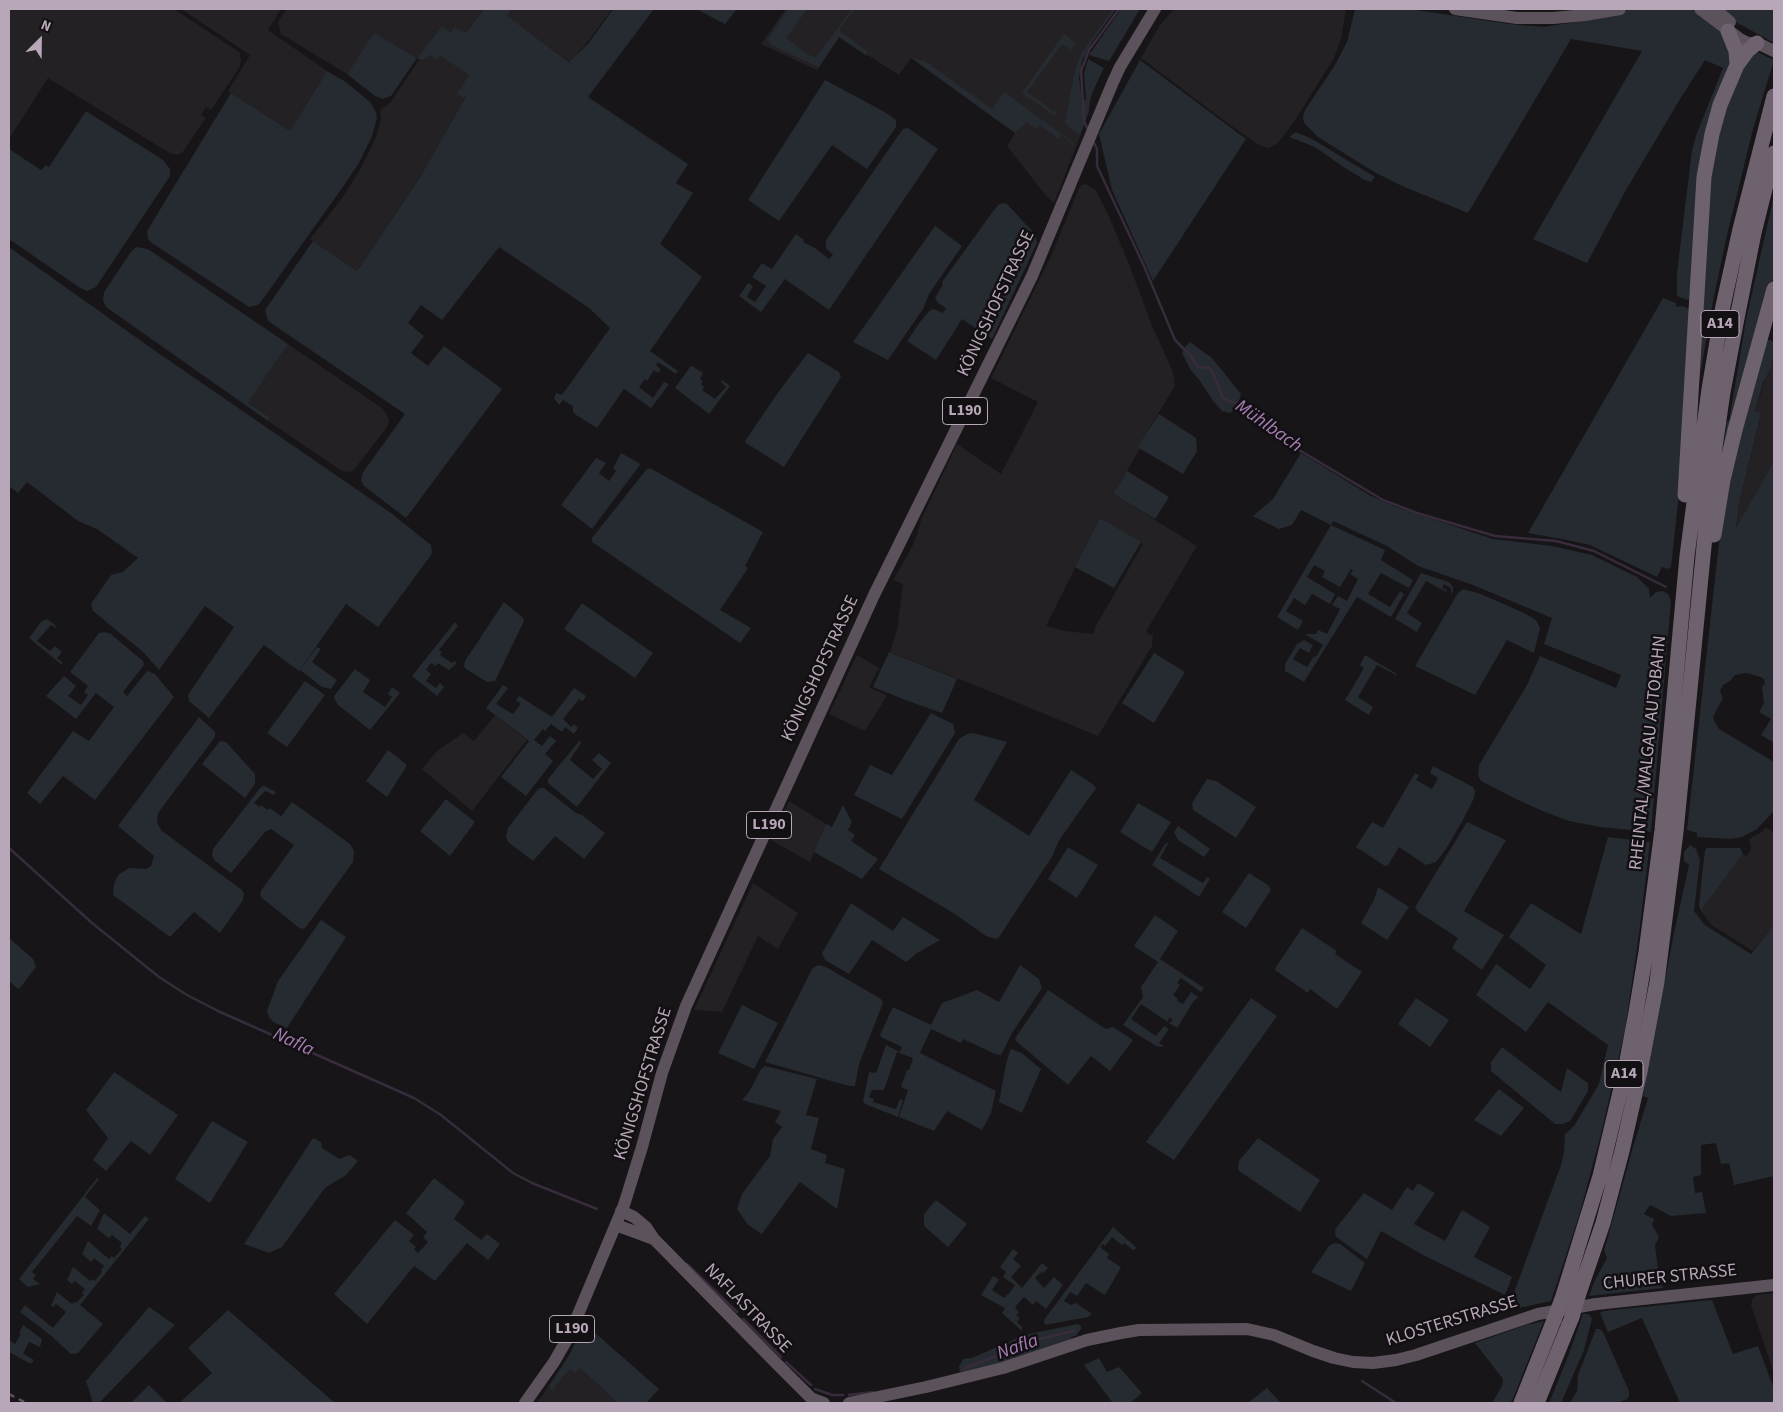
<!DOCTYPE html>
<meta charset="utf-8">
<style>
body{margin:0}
#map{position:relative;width:1783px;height:1412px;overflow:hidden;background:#171517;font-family:"Source Sans 3",sans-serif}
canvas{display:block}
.frame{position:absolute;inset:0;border:10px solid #b7a7b8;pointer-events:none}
.north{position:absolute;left:15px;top:15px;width:50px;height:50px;-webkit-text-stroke:4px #121012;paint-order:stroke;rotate:23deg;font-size:14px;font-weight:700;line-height:20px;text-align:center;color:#b7a7b8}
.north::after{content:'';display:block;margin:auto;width:18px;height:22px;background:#b7a7b8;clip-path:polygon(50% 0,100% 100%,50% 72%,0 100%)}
</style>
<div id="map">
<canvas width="1783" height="1412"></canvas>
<div class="frame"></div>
<div class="north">N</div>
</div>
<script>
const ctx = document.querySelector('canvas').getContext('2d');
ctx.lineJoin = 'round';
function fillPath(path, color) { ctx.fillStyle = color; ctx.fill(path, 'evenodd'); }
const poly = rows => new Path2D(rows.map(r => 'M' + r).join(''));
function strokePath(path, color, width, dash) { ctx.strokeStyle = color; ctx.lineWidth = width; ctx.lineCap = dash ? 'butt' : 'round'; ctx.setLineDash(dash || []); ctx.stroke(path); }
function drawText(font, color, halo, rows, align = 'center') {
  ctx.font = font + ' "Source Sans 3",sans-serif'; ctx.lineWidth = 5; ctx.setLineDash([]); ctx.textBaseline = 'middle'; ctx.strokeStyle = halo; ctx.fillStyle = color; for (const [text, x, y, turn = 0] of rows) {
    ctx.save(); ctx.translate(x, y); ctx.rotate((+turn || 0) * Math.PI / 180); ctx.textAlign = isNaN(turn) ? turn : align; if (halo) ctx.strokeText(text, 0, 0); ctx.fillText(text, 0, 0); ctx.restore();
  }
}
fillPath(poly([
 [9,9,174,9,236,50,240,53,241,61,239,68,211,110,206,107,201,115,206,118,182,153,176,155,168,152,48,78,9,139],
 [181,9,281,9,268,30,327,71,290,131,228,91,250,55],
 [286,9,484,9,466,33,452,32,442,26,417,58,374,34,347,74,281,34,278,22],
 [511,9,612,9,586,44,570,62,506,16],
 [786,9,1116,9,1092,42,1082,61,1079,78,1082,103,1080,108,1085,124,1054,203,1047,197,1007,146,1015,133,911,58,899,75,839,37,817,70,761,44],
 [1174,9,1346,9,1341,39,1334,58,1294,122,1278,143,1268,148,1259,145,1230,125,1141,58,1160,25],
 [440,48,478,74,419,179,357,271,310,239,343,197,361,168,376,137,381,119,380,110,390,103,419,60,421,62],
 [1085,184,1095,189,1107,212,1129,264,1153,328,1173,372,1175,386,1138,446,1140,449,1113,494,1197,546,1147,630,1148,635,1153,635,1152,646,1098,736,994,693,890,652,897,630,903,584,893,580,910,551,916,538,921,520,957,444,1001,474,1038,402,991,378,1051,256,1080,186],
 [1100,518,1143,544,1097,624,1093,634,1065,631,1046,626],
 [288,344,382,408,387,415,389,421,387,427,353,471,347,472,342,471,268,421,270,419,248,403],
 [1774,359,1774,461,1736,529,1740,498,1761,415,1755,412,1771,360],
 [857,655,879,668,869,687,887,696,865,731,829,714],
 [495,715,527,740,472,811,422,769,437,751,463,733,474,741],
 [789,801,826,824,810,862,771,840],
 [1766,827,1774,833,1774,925,1753,951,1713,926,1708,921,1701,911,1743,854,1747,856,1751,849,1749,839,1760,833],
 [753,883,798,913,778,949,758,936,722,1012,694,1010],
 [1774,1293,1774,1374,1751,1305,1753,1298,1757,1295],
 [568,1357,618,1403,537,1403]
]), '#242124');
fillPath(poly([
 [484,9,511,9,507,16,569,62,588,44,613,9,654,9,588,97,688,164,676,183,693,193,660,244,702,277,650,351,678,371,676,374,658,362,656,365,661,370,658,373,654,370,647,381,645,379,639,387,653,398,664,382,669,384,651,408,624,389,597,428,576,415,573,412,573,406,563,400,559,405,554,398,556,393,562,395,610,328,589,308,499,247,442,320,421,305,408,323,424,336,411,353,428,366,444,346,502,389,406,518,364,486,361,480,362,474,366,468,405,414,268,321,265,310,313,241,357,271,419,179,467,94,463,98,457,94,469,75,440,55,436,59,431,55,422,61,417,58,391,96,383,99,375,96,347,74,374,33,417,58,442,26,451,32,455,27,466,33],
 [696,9,737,9,725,24],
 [788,9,807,9,786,38,809,55,816,57,852,9,855,9,840,28,840,31,867,51,867,56,839,37,819,67,773,46,769,42,768,39],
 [1113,9,1116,9,1092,42,1082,61,1079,78,1082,102,1086,99,1084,74,1088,59,1104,68,1093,91,1090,100,1089,111,1080,134,1079,134,1069,127,1065,122,1075,70,1082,52],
 [1121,9,1140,9,1109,61,1089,55],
 [1355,9,1410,9,1509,24,1544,27,1595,19,1633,9,1691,9,1719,28,1731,53,1689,299,1687,300,1677,296,1677,273,1692,150,1697,133,1723,68,1705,60,1680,99,1626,190,1587,263,1533,239,1642,51,1571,39,1468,213,1402,186,1376,173,1318,137,1304,123,1303,117,1305,110,1335,65,1347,42],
 [1720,9,1774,9,1774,43,1734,21],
 [1064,34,1076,43,1067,54,1070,49,1062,44,1027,92,1054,112,1058,108,1055,116,1022,93],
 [1755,51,1774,60,1753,129,1727,235,1712,306,1696,399,1710,168,1733,84],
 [910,57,921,61,922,59,992,109,1004,92,1070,140,1073,143,1074,149,1071,142,1061,135,1059,139,1040,125,1037,129,1027,122,1015,133],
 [1140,60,1246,139,1153,281,1112,190,1099,134],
 [327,71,346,82,370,102,376,112,377,118,372,136,359,163,342,188,263,299,258,305,249,307,152,243,148,239,147,231,231,93,290,131],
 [825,80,883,111,896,120,896,127,867,169,832,145,779,221,748,200],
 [86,111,163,160,170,169,170,176,96,287,87,291,80,288,9,239,9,149,41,170,46,165,49,167],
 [908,128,938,149,829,310,785,279,761,312,739,296,748,283,753,286,747,297,755,302,766,286,752,277,762,263,772,269,796,234,804,240,803,242,815,248,829,259,833,255,826,248,826,240,900,133,903,129],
 [1296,132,1312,139,1375,177,1371,182,1365,180,1345,168,1315,147,1289,137],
 [1774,195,1774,274,1722,456,1727,421,1729,421,1746,320],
 [1003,203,1007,204,1035,234,1037,243,992,339,962,319,936,360,907,341,920,322,930,310,934,309,943,313,946,308,938,303,935,298,943,284,942,282,991,214,998,205],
 [935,226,962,246,929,294,923,309,888,360,853,342],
 [9,247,151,348,391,513,431,545,432,551,431,555,378,627,346,604,299,671,264,645,209,718,189,701,188,695,234,627,205,606,159,670,143,652,93,611,91,604,111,575,123,572,138,558,97,529,78,521,27,482,18,493,9,486],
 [136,247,148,249,288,344,248,403,270,418,268,421,106,307,103,300,104,292,130,253],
 [1663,298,1676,303,1676,307,1682,306,1690,309,1680,485,1671,567,1667,569,1662,567,1657,577,1590,545,1562,539,1528,533],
 [1767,340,1770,340,1774,342,1774,359,1771,360,1771,367,1763,383,1755,411,1761,414,1740,498,1736,528,1774,461,1774,743,1761,735,1771,719,1759,712,1764,703,1762,687,1765,683,1764,679,1761,677,1746,673,1735,675,1730,681,1723,685,1720,691,1723,698,1713,717,1714,721,1719,729,1774,762,1774,811,1757,829,1742,837,1731,839,1697,837,1697,833,1687,830,1723,507,1756,374],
 [1190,342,1212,358,1241,394,1237,407,1230,413,1222,411,1213,401,1200,381,1190,369,1182,353,1186,346],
 [808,353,839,372,841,377,784,467,746,443,745,441,779,391],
 [692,366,703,373,700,379,703,382,701,384,704,387,702,390,715,399,726,387,721,382,722,380,730,386,709,414,675,388,690,367],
 [1159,414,1196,438,1197,451,1183,474,1137,447],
 [621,453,639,463,640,465,592,529,561,505,596,458,606,463,599,473,609,481,616,471,613,468],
 [1301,453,1371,496,1396,507,1493,539,1552,546,1592,555,1637,577,1649,589,1650,598,1656,592,1663,591,1668,594,1671,601,1651,832,1600,827,1569,821,1545,812,1518,800,1481,781,1478,775,1479,765,1527,685,1540,656,1616,688,1621,675,1544,644,1552,618,1473,585,1418,566,1387,546,1333,521,1331,525,1383,549,1385,551,1381,560,1413,580,1409,588,1381,573,1368,594,1390,607,1400,591,1404,594,1391,617,1357,597,1304,682,1285,671,1285,664,1297,644,1304,640,1313,645,1309,653,1300,648,1293,659,1307,667,1314,656,1316,657,1323,645,1305,634,1316,634,1318,630,1327,634,1340,609,1332,605,1338,596,1347,601,1358,579,1350,574,1353,571,1351,569,1340,587,1322,577,1325,571,1314,565,1307,577,1335,594,1330,604,1312,594,1305,605,1294,598,1286,611,1303,621,1298,630,1277,617,1331,525,1301,510,1292,525,1279,529,1253,516,1273,499],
 [650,468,763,532,745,566,748,568,720,610,751,628,740,643,592,542,592,538,646,470],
 [1127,471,1169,497,1155,519,1113,494],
 [1100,518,1141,542,1114,588,1075,567],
 [1421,573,1449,582,1453,587,1453,591,1451,595,1451,588,1444,584,1442,588,1447,590,1446,592,1426,581,1407,613,1422,623,1417,632,1395,619],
 [1463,589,1481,594,1524,613,1536,620,1540,628,1534,653,1507,640,1475,695,1415,666,1458,593],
 [504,602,523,618,524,621,495,681,487,682,466,669,464,666,465,661],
 [582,603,653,653,635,678,564,629],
 [47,619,57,627,56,628,51,625,37,641,50,651,55,646,62,652,57,658,63,663,62,665,29,638,42,621],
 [455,622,458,626,439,650,442,652,440,655,452,663,454,661,457,663,449,670,438,663,436,666,431,663,426,670,431,674,426,681,436,688,440,683,444,687,437,696,412,676],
 [105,632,111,634,143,661,144,665,123,692,127,696,147,671,155,674,174,697,95,800,63,776,40,804,27,793,73,731,89,741,114,707,96,693,76,719,46,696,64,676,76,686,68,696,81,705,88,695,84,692,88,686,70,672,99,633],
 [317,647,321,649,312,662,337,680,331,689,322,687,300,670],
 [889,652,957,679,942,713,908,701,873,687],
 [1154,653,1185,672,1154,723,1122,703],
 [1365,655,1397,674,1396,675,1377,665,1358,697,1373,707,1369,715,1345,700,1364,668,1360,665],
 [355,669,370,680,363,692,385,707,392,697,388,694,392,687,400,693,370,730,338,705,335,700,334,696],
 [305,681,325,695,287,747,267,733],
 [503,685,508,688,496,704,513,714,521,704,516,700,519,696,552,717,574,688,586,696,583,701,579,699,563,719,571,727,574,724,578,728,574,734,565,727,562,732,551,724,545,731,543,729,534,740,542,746,550,736,556,741,545,754,553,761,526,796,501,777,529,741,486,708],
 [931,713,953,724,955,733,902,819,854,795,870,765,892,775],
 [199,717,215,732,215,737,158,813,157,819,158,825,162,831,242,890,244,894,243,900,220,933,194,912,170,937,113,895,114,884,118,875,129,868,146,869,151,866,154,856,118,826],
 [973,733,1007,742,974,800,1029,836,1071,770,1094,785,1096,789,1086,802,1058,842,1053,855,999,937,996,939,986,936,955,914,879,869,959,739,967,734],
 [580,740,581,743,570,760,593,779,602,769,592,760,599,753,611,763,577,807,549,784,548,782,548,779],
 [220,741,226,742,255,774,255,784,245,798,202,764],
 [388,750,406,764,406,767,387,797,366,781],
 [1433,766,1473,787,1475,791,1474,798,1463,820,1446,849,1436,862,1426,865,1399,847,1388,865,1385,866,1356,847,1372,822,1383,828,1415,773,1419,775,1416,780,1432,789,1438,778,1430,773],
 [1207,779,1216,781,1256,807,1236,838,1193,810,1192,803],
 [264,786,276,792,274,795,265,791,254,803,260,807,261,805,268,810,270,808,281,816,279,819,292,802,350,844,354,851,353,862,306,927,302,929,298,927,262,898,260,894,262,889,294,845,271,829,265,832,231,873,214,860,212,854,213,849,260,788],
 [541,788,544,788,576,813,582,815,605,833,584,859,555,836,533,861,508,842,506,837,508,828,538,789],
 [446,799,475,822,450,856,420,831],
 [1138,803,1171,822,1152,852,1120,832],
 [843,805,852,822,848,830,855,835,851,841,878,859,862,879,814,852,826,824,832,827],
 [1467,822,1506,840,1464,911,1504,935,1482,970,1452,948,1458,938,1418,912,1415,907],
 [1178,826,1210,849,1204,857,1178,840,1174,832],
 [1608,837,1650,842,1639,934,1625,1030,1601,1134,1579,1216,1551,1301,1514,1309,1511,1304,1512,1298,1561,1165,1564,1152,1565,1134,1574,1126,1599,1084,1608,1045,1548,1002,1526,1032,1476,995,1496,964,1530,989,1546,965,1509,937,1531,903,1581,934],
 [1169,842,1160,858,1203,883,1207,877,1210,879,1199,897,1152,865,1165,844],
 [1690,845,1696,849,1700,860,1694,911,1705,925,1751,954,1774,925,1774,1176,1734,1185,1729,1163,1721,1164,1716,1143,1701,1145,1701,1175,1693,1177,1695,1193,1702,1192,1706,1213,1671,1216,1650,1205,1644,1214,1654,1219,1652,1225,1659,1237,1655,1245,1658,1269,1663,1288,1589,1296,1594,1282,1607,1258,1604,1251,1633,1147,1648,1098,1643,1096,1674,933,1689,865,1684,861,1684,852],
 [1068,847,1098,865,1077,898,1048,879],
 [1707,848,1740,848,1743,854,1701,911,1699,906,1702,876,1705,850],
 [1249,873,1268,885,1271,890,1246,928,1222,912],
 [1378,887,1409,907,1387,940,1361,923,1374,900],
 [851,903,893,931,903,917,940,940,917,953,906,962,872,940,849,974,825,960,822,953],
 [1155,915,1178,931,1160,959,1204,988,1201,992,1181,978,1177,983,1180,985,1173,995,1178,999,1177,1001,1183,1004,1191,992,1198,997,1193,1002,1177,1028,1169,1023,1173,1020,1169,1017,1168,1022,1141,1004,1131,1019,1156,1036,1164,1026,1169,1029,1159,1043,1164,1046,1161,1047,1156,1046,1123,1025,1143,997,1141,987,1158,962,1134,946],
 [321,920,346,937,287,1028,273,1022,269,1017,267,1011,278,981],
 [1302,928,1337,951,1335,954,1362,972,1337,1009,1310,989,1308,993,1275,970,1276,967],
 [9,938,33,959,36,967,20,988,18,989,9,981],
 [818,965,826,967,881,999,883,1003,859,1064,855,1086,849,1086,765,1062,812,969],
 [1020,965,1039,979,1042,988,1012,1033,1001,1055,995,1054,963,1039,961,1043,931,1029,920,1053,996,1091,991,1113,982,1130,947,1111,934,1131,899,1117,908,1090,901,1087,907,1070,909,1070,913,1058,897,1052,884,1090,872,1090,869,1097,874,1099,873,1102,896,1109,900,1099,903,1100,898,1117,865,1104,863,1101,869,1072,876,1073,886,1045,900,1052,902,1047,881,1037,880,1035,893,1007,931,1025,942,1003,977,990,999,1002],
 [1048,990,1101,1026,1106,1029,1113,1027,1133,1040,1110,1071,1091,1056,1068,1085,1016,1041,1015,1039,1018,1034],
 [1251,998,1277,1016,1174,1160,1146,1142],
 [1416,998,1449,1020,1430,1047,1398,1024],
 [742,1005,778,1023,754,1069,718,1053],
 [1502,1047,1561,1092,1567,1068,1588,1083,1588,1091,1570,1121,1563,1124,1555,1124,1491,1071,1491,1062],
 [1012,1049,1023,1054,1041,1069,1022,1113,999,1102,1006,1064,1010,1050],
 [765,1066,817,1079,806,1115,819,1118,811,1149,827,1155,825,1163,845,1169,837,1209,800,1182,762,1234,748,1225,737,1209,742,1194,770,1156,773,1139,782,1127,775,1122,781,1111,742,1100,749,1092,761,1069],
 [114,1072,178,1115,150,1155,131,1141,106,1171,93,1160,108,1138,86,1110],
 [1499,1089,1524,1108,1501,1136,1474,1120],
 [212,1121,248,1142,210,1203,175,1179],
 [313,1138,321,1142,322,1148,339,1159,350,1155,358,1161,346,1175,325,1188,282,1247,269,1253,244,1244],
 [1258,1138,1320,1180,1300,1212,1239,1171,1238,1168,1239,1161],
 [97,1178,99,1179,85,1197,100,1210,91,1226,77,1216,32,1272,36,1275,33,1279,40,1284,28,1287,19,1279],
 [434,1178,465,1202,454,1219,481,1240,487,1234,500,1244,488,1260,467,1243,435,1281,414,1266,367,1324,334,1294,395,1220,414,1235,409,1241,416,1247,414,1249,418,1253,428,1242,423,1237,427,1232,406,1213],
 [1418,1183,1435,1193,1414,1224,1445,1241,1462,1210,1490,1227,1474,1257,1512,1277,1505,1295,1425,1256,1381,1231,1367,1259,1336,1237,1335,1232,1336,1228,1364,1193,1392,1210,1407,1187,1413,1191],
 [936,1200,967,1224,948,1247,925,1227,924,1223,924,1214],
 [104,1213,130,1234,145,1216,149,1219,80,1305,103,1324,78,1353,71,1354,49,1334,20,1312,25,1305,53,1328,66,1312,56,1304,53,1307,51,1306,57,1292,72,1304,74,1302,76,1303,84,1295,82,1293,85,1289,75,1281,72,1284,67,1280,73,1267,90,1281,92,1279,95,1281,102,1272,101,1270,104,1266,94,1258,91,1262,82,1254,88,1241,109,1259,112,1256,114,1258,122,1249,120,1247,122,1243,112,1235,109,1238,97,1229],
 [1113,1227,1137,1248,1133,1250,1124,1243,1122,1245,1112,1237,1105,1246,1103,1244,1100,1247,1109,1254,1107,1258,1121,1267,1105,1295,1086,1283,1077,1296,1070,1292,1064,1301,1071,1305,1076,1303,1092,1314,1088,1317,1045,1325,1044,1320],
 [1334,1243,1340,1244,1365,1263,1351,1291,1311,1272,1329,1246],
 [1013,1249,1018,1253,1013,1259,1021,1266,1011,1277,1022,1288,1042,1263,1048,1268,1043,1273,1041,1272,1035,1278,1044,1288,1054,1277,1063,1285,1046,1309,1036,1301,1033,1305,1024,1297,1015,1307,1019,1313,1016,1315,1020,1318,1017,1322,1022,1327,1022,1331,1002,1313,1005,1308,981,1295,993,1276,999,1279,992,1290,1004,1298,1008,1294,1009,1294,1015,1285,1003,1277,1006,1272,1000,1267],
 [1712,1300,1733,1354,1758,1346,1774,1389,1774,1403,1680,1403,1642,1318,1608,1332,1600,1313,1603,1311],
 [149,1307,175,1325,99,1403,93,1403,86,1381],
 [228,1310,335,1403,179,1403,212,1373,188,1348],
 [1583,1314,1587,1314,1590,1315,1592,1319,1584,1350,1561,1403,1549,1403,1569,1354],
 [1544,1321,1512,1401,1508,1403,1492,1403,1502,1386,1503,1379,1475,1343,1526,1325],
 [585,1324,659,1389,646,1403,618,1403,580,1368,575,1373,570,1369,553,1388,555,1390,554,1392,550,1388,549,1386,568,1357],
 [1078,1324,1081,1326,1081,1329,1076,1336,1071,1337,1071,1339,1002,1363,960,1373,959,1367,963,1359,972,1358,1024,1335],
 [23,1325,42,1339,40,1347,29,1342,23,1354,34,1360,31,1364,9,1352,9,1340,15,1344,21,1334,19,1333],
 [1596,1329,1600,1329,1603,1332,1629,1391,1629,1396,1627,1399,1617,1403,1570,1403,1577,1391,1578,1375],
 [1099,1358,1107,1372,1119,1367,1142,1393,1130,1403,1113,1403,1084,1365],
 [149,1385,167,1403,131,1403],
 [1267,1388,1281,1403,1248,1403]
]), '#252b30');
strokePath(poly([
 [1088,130,1084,121,1081,71,1089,50,1119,9],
 [1093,141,1097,149,1097,166,1144,266,1175,340,1190,355,1198,367,1209,368,1212,371,1223,398,1246,408,1289,444,1383,500,1417,513,1495,536,1556,541,1594,551,1666,587],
 [9,848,92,923,159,977,187,995,218,1011,414,1098,441,1115,513,1173,532,1183,597,1209],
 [687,1264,737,1312],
 [743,1319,781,1357],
 [786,1362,811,1385],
 [963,1369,1040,1339,1074,1331],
 [1362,1381,1396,1403],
 [815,1389,832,1395,843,1395],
 [849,1395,873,1392]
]), '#372b3c', 2.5);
strokePath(poly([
 [1455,9,1517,18,1553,18,1585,15,1620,9],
 [1700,9,1740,39,1748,43,1757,43,1774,51],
 [1715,9,1730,22],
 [621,1211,634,1217,646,1227,654,1239,778,1365,811,1398,824,1403],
 [616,1225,654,1239],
 [525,1403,554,1362,569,1336,624,1205,642,1147,662,1073,686,1006,874,595,1032,276,1113,82,1120,67,1155,9],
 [849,1403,926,1387,1003,1368,1087,1340,1121,1333,1139,1330,1247,1329,1274,1335,1313,1351,1334,1358,1353,1362,1373,1363,1396,1360,1416,1355,1538,1314,1596,1304,1774,1285]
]), '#5c525b', 12);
strokePath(poly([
 [1728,31,1736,51,1737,65],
 [1685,495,1704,177,1712,134,1720,105,1737,65,1748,50,1757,43],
 [1714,535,1723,480,1735,430,1774,289],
 [1578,1296,1603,1223,1622,1151,1640,1072,1657,982,1676,832,1711,475,1723,392,1738,313,1754,233,1774,153],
 [1562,1299,1600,1176,1625,1071,1636,1012,1646,952,1662,830,1687,556,1709,389,1723,306,1740,229,1774,96],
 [1521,1403,1554,1320],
 [1537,1403,1572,1317]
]), '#6e626e', 15);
strokePath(poly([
 [9,1394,26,1403]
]), '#5c525b', 2.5, [6, 5]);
strokePath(poly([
 [1572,1317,1578,1296],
 [1554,1320,1562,1299]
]), '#6e626e', 15);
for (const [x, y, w] of [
 [1720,324,38],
 [965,411,45],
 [769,825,45],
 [1624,1074,38],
 [572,1329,45]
]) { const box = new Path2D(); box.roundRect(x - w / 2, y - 13.5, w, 27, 4); ctx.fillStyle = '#121012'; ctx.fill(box); strokePath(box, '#b7a7b8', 1); }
drawText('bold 16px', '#b7a7b8', null, [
 ["A14",1720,324],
 ["L190",965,411],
 ["L190",769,825],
 ["A14",1624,1074],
 ["L190",572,1329]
]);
drawText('18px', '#b7a7b8', '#121012', [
 ["KÖNIGSHOFSTRASSE",997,304,-65],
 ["KÖNIGSHOFSTRASSE",821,669,-65],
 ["RHEINTAL/WALGAU AUTOBAHN",1649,753,-84],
 ["KÖNIGSHOFSTRASSE",644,1084,-73],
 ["CHURER STRASSE",1670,1278,-6],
 ["NAFLASTRASSE",747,1309,46],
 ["KLOSTERSTRASSE",1452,1322,-17]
]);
drawText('italic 19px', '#a67db4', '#121012', [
 ["Mühlbach",1268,427,35],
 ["Nafla",293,1043,25],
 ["Nafla",1018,1348,-20]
]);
</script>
